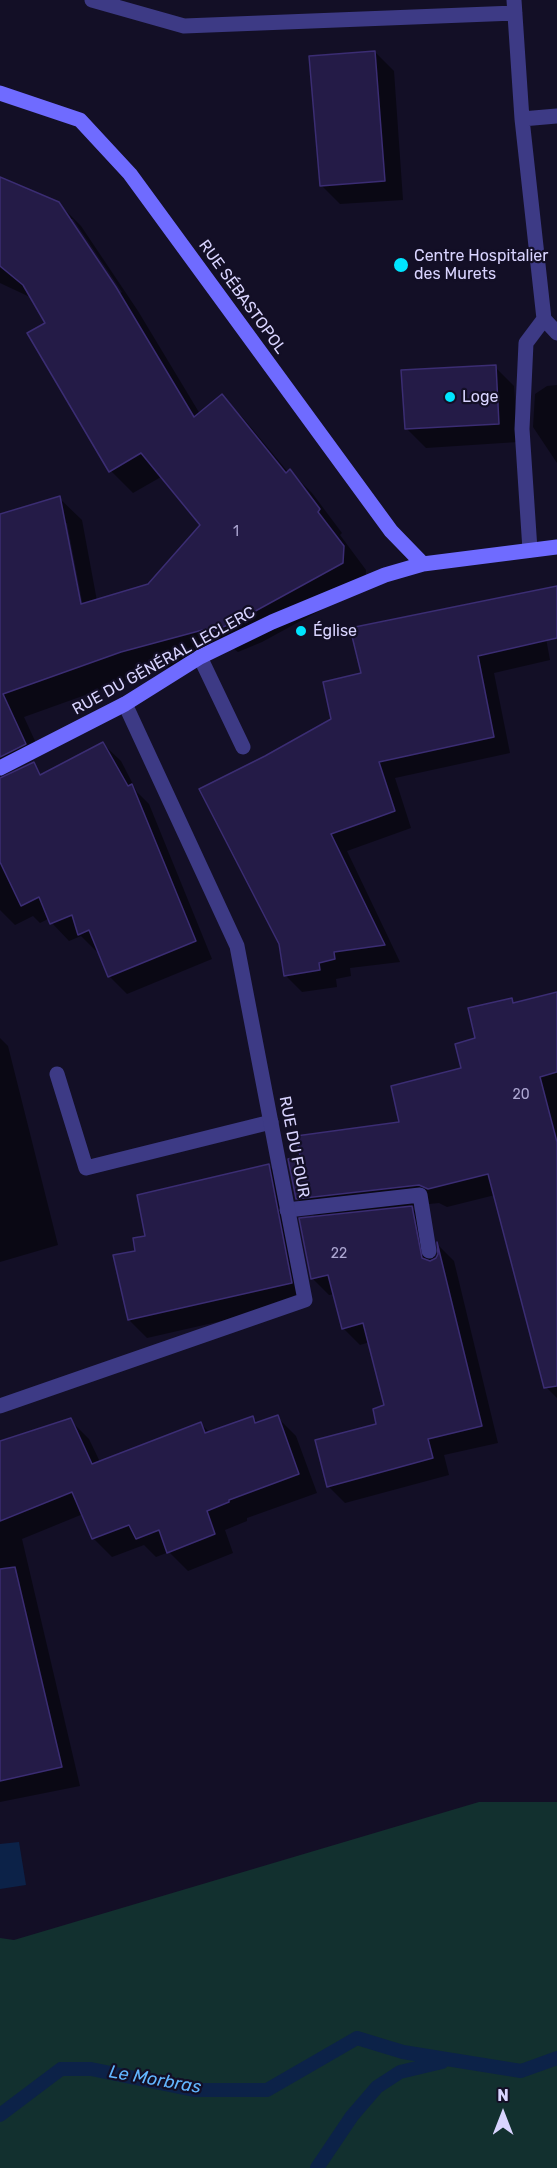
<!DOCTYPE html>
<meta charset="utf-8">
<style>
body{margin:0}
#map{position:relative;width:557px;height:2168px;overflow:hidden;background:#130f26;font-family:Rubik,sans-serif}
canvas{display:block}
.north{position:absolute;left:473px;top:2084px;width:60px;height:60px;-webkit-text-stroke:4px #130f26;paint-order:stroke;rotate:0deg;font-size:16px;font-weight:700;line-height:24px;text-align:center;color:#d9d4ff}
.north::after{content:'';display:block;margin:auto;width:21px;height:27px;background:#d9d4ff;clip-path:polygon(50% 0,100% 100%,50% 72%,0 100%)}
</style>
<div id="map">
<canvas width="557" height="2168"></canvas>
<div class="north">N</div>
</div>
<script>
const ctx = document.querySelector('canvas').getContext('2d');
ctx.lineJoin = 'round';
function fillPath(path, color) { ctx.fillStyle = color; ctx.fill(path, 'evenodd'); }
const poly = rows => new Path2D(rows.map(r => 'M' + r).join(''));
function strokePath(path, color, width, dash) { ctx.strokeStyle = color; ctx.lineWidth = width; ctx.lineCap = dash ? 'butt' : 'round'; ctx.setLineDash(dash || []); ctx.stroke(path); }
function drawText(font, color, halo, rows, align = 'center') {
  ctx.font = font + ' Rubik,sans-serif'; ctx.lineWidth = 4.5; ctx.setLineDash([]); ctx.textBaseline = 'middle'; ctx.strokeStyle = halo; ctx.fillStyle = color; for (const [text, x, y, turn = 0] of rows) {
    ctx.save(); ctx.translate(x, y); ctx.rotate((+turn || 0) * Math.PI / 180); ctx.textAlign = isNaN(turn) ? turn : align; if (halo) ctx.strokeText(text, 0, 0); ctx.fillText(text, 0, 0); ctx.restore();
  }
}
fillPath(poly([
 [479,1802,557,1802,557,2168,0,2168,0,1938,14,1940]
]), '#12302f');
fillPath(poly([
 [19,1842,26,1885,0,1889,0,1844]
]), '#0c2248');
fillPath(poly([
 [375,52,394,71,403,200,340,204,321,185],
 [0,178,58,203,81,226,138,311,200,414,222,396,244,419,288,472,290,471,312,493,342,533,340,535,366,570,365,586,262,642,238,652,234,649,144,674,24,717,41,754,0,775,0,516,59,498,82,520,97,601,149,585,202,525,161,477,133,493,111,471,47,324,32,298,0,283],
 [69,219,73,219,122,292,119,294],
 [63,523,67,523,84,611,81,612],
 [495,367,514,386,518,442,426,448,407,429],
 [557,385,557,463,533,427,535,394,547,386],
 [541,611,550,660,494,673,510,753,395,778,411,828,347,851,400,962,350,968,351,976,336,979,337,987,302,992,285,975,266,757,333,720,363,674],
 [103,744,121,761,137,792,149,804,212,959,127,994,110,977,99,951,97,952,81,936,69,941,52,923,50,918,40,923,33,916,15,925,0,910,0,824],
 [557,996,557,1398,546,1387,495,1195,447,1207,439,1203,410,1206,428,1224,435,1261,440,1254,439,1246,454,1261,498,1443,444,1455,449,1475,345,1503,328,1486,378,1425,386,1406,370,1342,360,1345,343,1328,335,1294,329,1295,312,1278,316,1218,297,1198,400,1123,463,1069,476,1040,511,999,516,1004],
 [0,1038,8,1046,58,1245,0,1262],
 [268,1165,286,1183,309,1301,147,1338,129,1320,136,1252,147,1237],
 [277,1417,296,1436,317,1493,247,1518,247,1521,225,1530,233,1553,188,1571,169,1552,156,1557,144,1545,112,1557,93,1538,83,1514,22,1539,80,1786,0,1802,0,1443,70,1420,89,1439,100,1462,201,1424,210,1433,253,1418,259,1423]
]), '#0007');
strokePath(poly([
 [0,2115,61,2069,91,2069,194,2090,267,2090,357,2038,403,2052,521,2071,557,2058],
 [317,2168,352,2116,377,2087,400,2072,442,2062]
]), '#0c2248', 14);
const building = poly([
 [375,51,385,181,320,186,309,56,375,51],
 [0,177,59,202,116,287,194,417,222,394,286,473,290,469,320,509,318,512,344,546,343,563,239,620,214,631,210,628,121,652,3,694,26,744,0,757,0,514,60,496,81,604,148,584,200,525,141,453,109,472,27,333,45,323,23,285,0,266,0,177],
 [496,365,499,424,405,429,401,370,496,365],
 [557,586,557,638,478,656,494,737,379,762,395,811,331,834,385,945,334,952,335,959,319,963,320,970,284,976,279,944,199,789,265,756,331,719,323,682,361,673,350,628,557,586],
 [103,742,128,786,132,784,196,941,108,977,89,930,78,935,72,915,50,924,39,897,21,906,0,862,0,778,34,762,40,775,103,742],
 [557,992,557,1072,540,1077,557,1142,557,1386,544,1388,488,1174,428,1189,419,1185,296,1199,288,1159,300,1156,296,1136,399,1122,391,1086,461,1068,455,1044,475,1038,468,1008,512,998,513,1003,557,992],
 [269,1164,292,1283,128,1320,113,1255,135,1251,133,1238,145,1236,137,1195,269,1164],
 [412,1206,422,1258,430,1261,436,1258,438,1254,437,1242,482,1426,428,1439,433,1458,327,1487,315,1440,376,1424,373,1409,384,1405,363,1323,342,1329,328,1275,311,1279,299,1218,412,1206],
 [278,1415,299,1474,229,1500,229,1502,207,1511,215,1534,167,1553,159,1530,136,1539,129,1525,92,1539,72,1492,0,1521,0,1441,71,1418,92,1464,201,1422,205,1433,253,1416,255,1423,278,1415],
 [15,1567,62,1767,0,1781,0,1569,15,1567]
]);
fillPath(building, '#241b47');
strokePath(building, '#3b2d73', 1.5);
strokePath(poly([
 [92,0,184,26,515,13],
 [514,0,522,119,544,319,557,333],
 [522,119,557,116],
 [530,550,522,429,526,343,544,319],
 [200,657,243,747],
 [57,1074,86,1168,271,1122],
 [287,1210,420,1195,429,1251]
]), '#3d3a85', 15);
strokePath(poly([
 [0,1406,305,1300,237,946,125,704]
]), '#3d3a85', 15);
strokePath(poly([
 [0,93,80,120,130,174,391,531,423,564],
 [0,768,125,704,200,657,272,622,385,575,423,564,557,547]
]), '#6f6bff', 15);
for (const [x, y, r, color] of [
 [401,265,8,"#00e5ff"],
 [450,397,6,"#00e5ff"],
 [301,631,6,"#00e5ff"]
]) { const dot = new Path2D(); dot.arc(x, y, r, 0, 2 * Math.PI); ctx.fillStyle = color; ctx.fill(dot); strokePath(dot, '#130f26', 2); }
drawText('14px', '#aca6d1', null, [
 ["1",236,532],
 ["20",521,1095],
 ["22",339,1254]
]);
drawText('16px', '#d9d4ff', '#130f26', [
 ["Centre Hospitalier",414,256],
 ["des Murets",414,274],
 ["Loge",462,397],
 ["Église",313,631]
], 'left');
drawText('16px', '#d9d4ff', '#130f26', [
 ["RUE SÉBASTOPOL",242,297,54],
 ["RUE DU GÉNÉRAL LECLERC",164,661,-29],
 ["RUE DU FOUR",294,1147,79]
]);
drawText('italic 18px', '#62b6ff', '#130f26', [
 ["Le Morbras",155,2080,10]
]);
</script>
